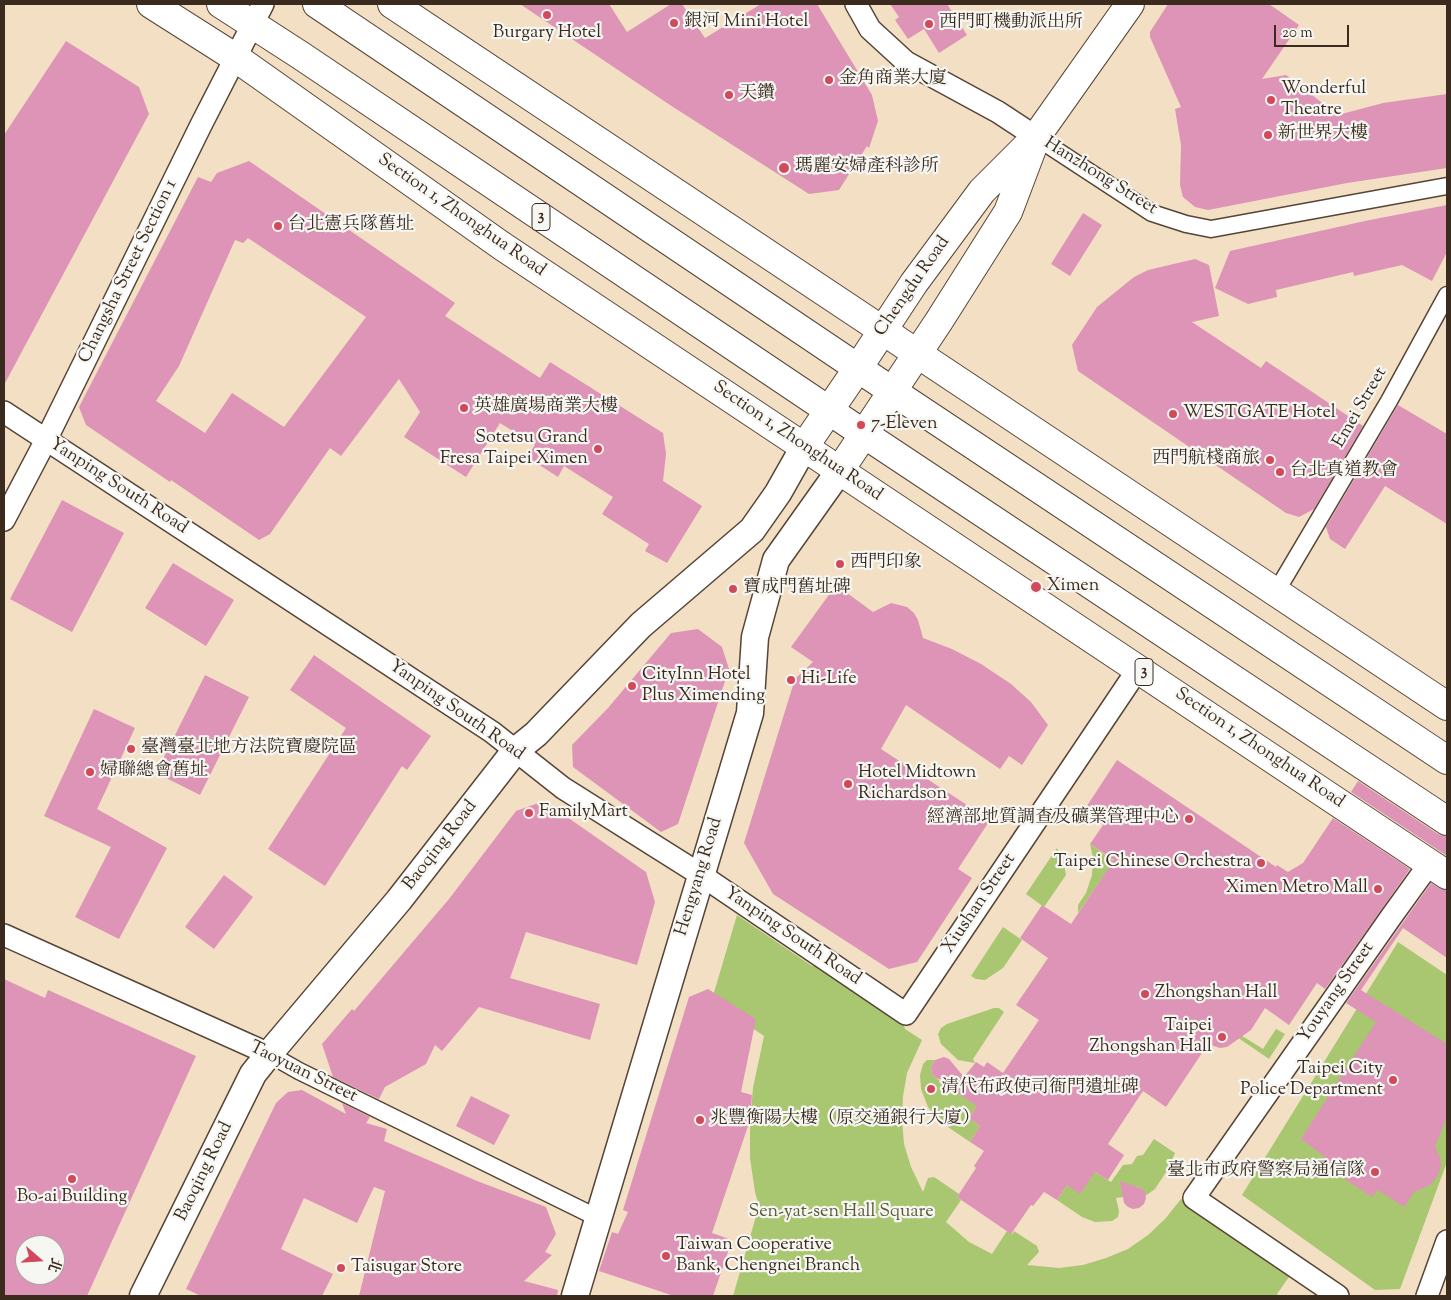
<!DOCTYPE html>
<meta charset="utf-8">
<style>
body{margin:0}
#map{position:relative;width:1451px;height:1300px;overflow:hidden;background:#f2dfc4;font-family:"Sorts Mill Goudy","Noto Serif TC",serif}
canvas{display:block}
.frame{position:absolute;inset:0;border:5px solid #3b2a1e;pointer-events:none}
.north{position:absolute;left:15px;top:1235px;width:50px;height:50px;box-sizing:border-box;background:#f6f6f2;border:1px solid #aba49d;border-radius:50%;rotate:109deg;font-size:14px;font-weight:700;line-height:20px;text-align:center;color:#3b2a1e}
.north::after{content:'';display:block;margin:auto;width:18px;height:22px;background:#d1495b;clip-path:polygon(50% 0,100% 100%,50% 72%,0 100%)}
.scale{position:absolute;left:1274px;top:25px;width:75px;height:22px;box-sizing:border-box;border:2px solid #3b2a1e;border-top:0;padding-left:6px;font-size:15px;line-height:18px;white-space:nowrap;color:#3b2a1e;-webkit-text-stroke:4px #f6f6f2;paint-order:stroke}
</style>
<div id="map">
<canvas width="1451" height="1300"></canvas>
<div class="frame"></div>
<div class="north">北</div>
<div class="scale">20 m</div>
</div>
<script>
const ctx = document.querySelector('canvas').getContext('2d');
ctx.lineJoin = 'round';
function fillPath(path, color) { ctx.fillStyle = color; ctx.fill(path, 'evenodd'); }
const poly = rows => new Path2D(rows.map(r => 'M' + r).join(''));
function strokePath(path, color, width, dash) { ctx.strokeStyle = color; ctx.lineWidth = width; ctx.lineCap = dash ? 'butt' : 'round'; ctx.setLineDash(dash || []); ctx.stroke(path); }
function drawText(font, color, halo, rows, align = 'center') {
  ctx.font = font + ' "Sorts Mill Goudy","Noto Serif TC",serif'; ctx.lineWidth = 4.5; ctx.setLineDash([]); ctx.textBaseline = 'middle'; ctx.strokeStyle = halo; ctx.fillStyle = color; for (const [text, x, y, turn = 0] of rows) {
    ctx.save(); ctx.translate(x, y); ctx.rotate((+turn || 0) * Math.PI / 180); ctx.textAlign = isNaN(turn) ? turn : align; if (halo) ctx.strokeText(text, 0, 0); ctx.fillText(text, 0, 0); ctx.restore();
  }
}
fillPath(poly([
 [1090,844,1114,861,1078,913,1078,905,1086,893,1092,875,1093,858],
 [1057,848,1064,865,1066,875,1044,907,1026,894],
 [737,915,812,966,814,965,903,1021,905,1029,922,1040,907,1073,903,1096,902,1120,904,1144,911,1167,923,1192,928,1178,934,1177,959,1194,957,1197,961,1200,946,1222,969,1242,992,1254,1007,1231,1012,1234,1014,1231,1037,1246,1039,1252,1027,1265,1059,1268,1083,1265,1106,1258,1128,1249,1148,1235,1165,1219,1181,1199,1291,1274,1277,1294,1279,1296,733,1296,759,1206,755,1192,750,1158,750,1123,753,1088,764,1036,717,1004,710,1006],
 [1003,927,1022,940,1003,968,985,980,976,979,971,976],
 [1398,942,1447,975,1447,1162,1400,1289,1375,1290,1242,1195],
 [994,1008,999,1008,1004,1012,973,1059,975,1063,958,1060,941,1044,938,1034,941,1028,947,1024],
 [1276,1029,1285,1034,1269,1059,1237,1037,1239,1034,1263,1049],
 [927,1060,935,1060,931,1068,932,1074,936,1078,964,1096,984,1096,969,1118,980,1126,970,1142,945,1125,934,1115,928,1107,921,1089,920,1075,923,1064],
 [1154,1139,1175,1153,1168,1169,1155,1189,1145,1196,1141,1188,1135,1186,1129,1187,1123,1197,1116,1198,1119,1211,1118,1217,1112,1221,1095,1222,1082,1217,1057,1200,1067,1185,1095,1172,1111,1182,1123,1165,1132,1164,1137,1156,1143,1155]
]), '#a8c770');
fillPath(poly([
 [520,4,609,4,627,32,671,4,682,4,705,38,761,4,817,4,872,95,878,121,869,148,867,146,839,190,809,194,670,105],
 [890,4,947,4,967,35,939,53,924,29,908,39,895,20,899,17],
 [1168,4,1269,4,1299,25,1262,79,1286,75,1338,115,1383,103,1447,94,1447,168,1347,183,1208,210,1195,207,1183,197,1180,185,1181,145,1175,109,1181,107,1150,37,1150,32],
 [66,41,139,87,149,114,4,385,4,135],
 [249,161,455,303,445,316,540,378,550,362,663,433,666,454,663,481,702,506,667,563,645,551,649,544,602,514,613,497,564,466,558,477,527,457,535,445,500,423,466,477,404,437,420,412,399,379,341,456,330,448,270,534,259,540,171,480,170,482,86,425,79,407,198,177,211,182,217,173],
 [248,238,366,317,284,427,232,393,205,433,156,401,179,366,235,240,243,243],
 [1447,205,1447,252,1432,281,1402,265,1354,276,1353,272,1276,290,1277,297,1248,304,1215,288,1230,251,1365,221],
 [1083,213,1102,225,1070,276,1051,264],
 [1195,259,1209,265,1219,316,1192,322,1261,368,1266,361,1363,426,1314,509,1299,517,1286,513,1078,371,1072,345,1097,307,1134,277,1148,270],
 [1398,405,1447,434,1447,524,1385,486,1345,549,1330,539,1326,527],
 [62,500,124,533,72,632,10,599],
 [173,563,234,600,206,646,145,608],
 [836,585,873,612,891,603,907,607,914,613,918,620,923,638,952,649,981,664,1011,684,1031,702,1048,725,1022,765,1009,756,1000,769,906,705,881,749,990,820,958,869,972,878,917,962,889,969,773,894,744,843,795,679,813,662,791,647],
 [698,629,722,647,729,669,678,824,661,832,573,767,572,745,608,708,671,633],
 [314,655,431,736,407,770,402,766,325,886,268,849,346,728,290,690],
 [205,675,249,697,200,795,156,773],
 [94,709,135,728,97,809,167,848,119,939,75,917,111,847,44,816],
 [1117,760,1276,867,1277,865,1288,872,1303,863,1333,818,1410,869,1325,989,1317,983,1289,1025,1265,1008,1251,1030,1227,1047,1220,1048,1208,1044,1166,1107,1143,1091,1108,1144,1124,1155,1108,1180,1095,1172,1080,1194,1067,1185,1057,1200,1044,1192,1033,1206,1031,1205,1011,1234,957,1197,976,1168,974,1166,984,1151,970,1142,980,1126,969,1118,977,1106,956,1092,960,1086,936,1078,932,1074,931,1068,935,1060,944,1057,949,1059,964,1077,976,1062,984,1067,987,1062,1003,1073,1039,1020,1016,1005,1048,958,1020,938,1042,905,1071,924,1114,860,1090,844,1103,825,1083,812],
 [1358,781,1438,834,1447,836,1447,856,1351,792],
 [544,801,646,872,655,902,637,965,526,932,510,978,600,1004,590,1040,479,1007,442,1051,435,1045,426,1064,385,1087,379,1099,333,1077,322,1044,352,1009,354,1011,449,899,516,811],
 [224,875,253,897,214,949,185,927],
 [1431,883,1439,888,1447,890,1447,958,1403,928,1361,990,1447,1044,1447,1117,1435,1146,1439,1155,1441,1164,1439,1173,1434,1181,1428,1186,1414,1192,1404,1207,1378,1190,1372,1197,1321,1163,1325,1157,1301,1139,1376,1022,1346,1003],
 [4,979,45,998,48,990,196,1056,87,1296,4,1296],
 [25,1245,55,1245,55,1275,25,1275],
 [708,989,756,1019,741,1092,752,1095,750,1120,712,1233,732,1240,713,1296,674,1296,599,1271,612,1232,618,1234,628,1212,623,1210,689,997],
 [302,1090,346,1114,342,1103,370,1117,366,1123,387,1129,384,1141,477,1181,546,1207,556,1234,545,1252,552,1255,524,1281,558,1290,557,1296,359,1296,385,1191,374,1187,357,1223,304,1198,281,1249,333,1274,322,1296,201,1296,186,1289,276,1103,288,1092],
 [471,1096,510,1115,494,1145,456,1126],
 [1120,1181,1141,1188,1145,1192,1146,1198,1144,1204,1139,1208,1133,1209,1128,1207,1124,1203]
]), '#dd94b6');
const pedestrian = poly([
 [1036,137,1152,213,1186,224,1211,229,1447,186],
 [1276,592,1389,401,1447,295],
 [269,1054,299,1071,598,1218]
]);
const minor = poly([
 [856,4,870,29,906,62,998,112,1036,137],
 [4,412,492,732,563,788,701,875,906,1014,1138,669],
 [4,520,46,440,201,125,263,4],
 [4,935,269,1054],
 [1338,1296,1194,1198,1391,917,1430,863],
 [1427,1296,1447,1241]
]);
const tertiary = poly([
 [143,1296,253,1074,269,1054,399,900,515,751,536,734,641,625,752,530,778,493,804,447],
 [575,1296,750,713,755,637,776,560,840,470]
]);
const secondary = poly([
 [804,447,858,368,914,283,982,191,1036,137,1130,4],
 [840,470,939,321,1008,212,1033,146]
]);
const primary = poly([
 [151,4,236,58,502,246,1447,875],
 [221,4,300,55,864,434,1447,821],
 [317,4,892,391,1447,760],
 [392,4,1447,706]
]);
strokePath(pedestrian, '#564537', 19);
strokePath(minor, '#564537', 24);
strokePath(tertiary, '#564537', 29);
strokePath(secondary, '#564537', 30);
strokePath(primary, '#564537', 30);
strokePath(pedestrian, '#fff', 16);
strokePath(minor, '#fff', 21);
strokePath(tertiary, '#fff', 26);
strokePath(secondary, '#fff', 28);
strokePath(primary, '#fff', 28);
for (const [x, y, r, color] of [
 [547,15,5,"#d1495b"],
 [674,23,5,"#d1495b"],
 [929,24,5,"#d1495b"],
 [829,80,5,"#d1495b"],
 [729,95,5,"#d1495b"],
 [1271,100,5,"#d1495b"],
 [1268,135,5,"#d1495b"],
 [784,168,6,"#d1495b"],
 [278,226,5,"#d1495b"],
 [464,408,5,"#d1495b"],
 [1173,414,5,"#d1495b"],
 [861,425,5,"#d1495b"],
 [598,449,5,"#d1495b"],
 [1270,460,5,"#d1495b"],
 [1280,472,5,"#d1495b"],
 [840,564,5,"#d1495b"],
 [1036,587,6,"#d1495b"],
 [733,589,5,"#d1495b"],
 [791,680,5,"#d1495b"],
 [632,686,5,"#d1495b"],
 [131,749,5,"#d1495b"],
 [90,772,5,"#d1495b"],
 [848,784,5,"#d1495b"],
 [529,813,5,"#d1495b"],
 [1189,819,5,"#d1495b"],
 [1261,863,5,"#d1495b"],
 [1378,889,5,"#d1495b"],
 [1145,994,5,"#d1495b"],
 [1222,1037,5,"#d1495b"],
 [1393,1080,5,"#d1495b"],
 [931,1089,5,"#d1495b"],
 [700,1120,5,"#d1495b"],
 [1375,1172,5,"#d1495b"],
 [72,1179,5,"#d1495b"],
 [666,1256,5,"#d1495b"],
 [341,1268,5,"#d1495b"]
]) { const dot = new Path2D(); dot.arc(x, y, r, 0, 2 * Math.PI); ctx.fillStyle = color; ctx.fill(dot); strokePath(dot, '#f6f6f2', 2); }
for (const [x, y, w] of [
 [541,217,18],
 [1144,672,18]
]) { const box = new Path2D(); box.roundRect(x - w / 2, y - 13.5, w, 27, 4); ctx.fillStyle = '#f6f6f2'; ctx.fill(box); strokePath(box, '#3b2a1e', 1); }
drawText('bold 16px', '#3b2a1e', null, [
 ["3",541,217],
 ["3",1144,672]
]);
drawText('18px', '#3b2a1e', '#f6f6f2', [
 ["銀河 Mini Hotel",684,23],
 ["西門町機動派出所",939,24],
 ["Burgary Hotel",547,34,"center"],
 ["金角商業大廈",839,80],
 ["Wonderful",1281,90],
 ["Theatre",1281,111],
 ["天鑽",739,95],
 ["新世界大樓",1278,135],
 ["瑪麗安婦產科診所",795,168],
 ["台北憲兵隊舊址",288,226],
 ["英雄廣場商業大樓",474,408],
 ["WESTGATE Hotel",1183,414],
 ["7-Eleven",871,425],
 ["Sotetsu Grand",588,439,"right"],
 ["Fresa Taipei Ximen",588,460,"right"],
 ["西門航棧商旅",1260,460,"right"],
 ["台北真道教會",1290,472],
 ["西門印象",850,564],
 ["Ximen",1047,587],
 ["寶成門舊址碑",743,589],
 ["CityInn Hotel",642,676],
 ["Plus Ximending",642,697],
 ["Hi-Life",801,680],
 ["臺灣臺北地方法院寶慶院區",141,749],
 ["婦聯總會舊址",100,772],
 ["Hotel Midtown",858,774],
 ["Richardson",858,795],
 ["FamilyMart",539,813],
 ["經濟部地質調查及礦業管理中心",1179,819,"right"],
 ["Taipei Chinese Orchestra",1251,863,"right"],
 ["Ximen Metro Mall",1368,889,"right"],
 ["Zhongshan Hall",1155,994],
 ["Taipei",1212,1027,"right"],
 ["Zhongshan Hall",1212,1048,"right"],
 ["Taipei City",1383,1070,"right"],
 ["Police Department",1383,1091,"right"],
 ["清代布政使司衙門遺址碑",941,1089],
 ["兆豐衡陽大樓（原交通銀行大廈）",710,1120],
 ["臺北市政府警察局通信隊",1365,1172,"right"],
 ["Bo-ai Building",72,1198,"center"],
 ["Taiwan Cooperative",676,1246],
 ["Bank, Chengnei Branch",676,1267],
 ["Taisugar Store",351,1268]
], 'left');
drawText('18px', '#3b2a1e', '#f6f6f2', [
 ["Hanzhong Street",1100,177,32],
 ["Section 1, Zhonghua Road",461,216,35],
 ["Changsha Street Section 1",129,272,-64],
 ["Chengdu Road",913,287,-55],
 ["Emei Street",1361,408,-60],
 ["Section 1, Zhonghua Road",797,442,34],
 ["Yanping South Road",118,487,33],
 ["Yanping South Road",456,711,35],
 ["Section 1, Zhonghua Road",1259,749,34],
 ["Baoqing Road",441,846,-52],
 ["Hengyang Road",700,877,-73],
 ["Xiushan Street",980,904,-56],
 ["Yanping South Road",792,937,34],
 ["Youyang Street",1337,993,-55],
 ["Taoyuan Street",303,1073,26],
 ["Baoqing Road",205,1172,-64]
]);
drawText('18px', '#5c5937', '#f6f6f2', [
 ["Sen-yat-sen Hall Square",841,1213]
]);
</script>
